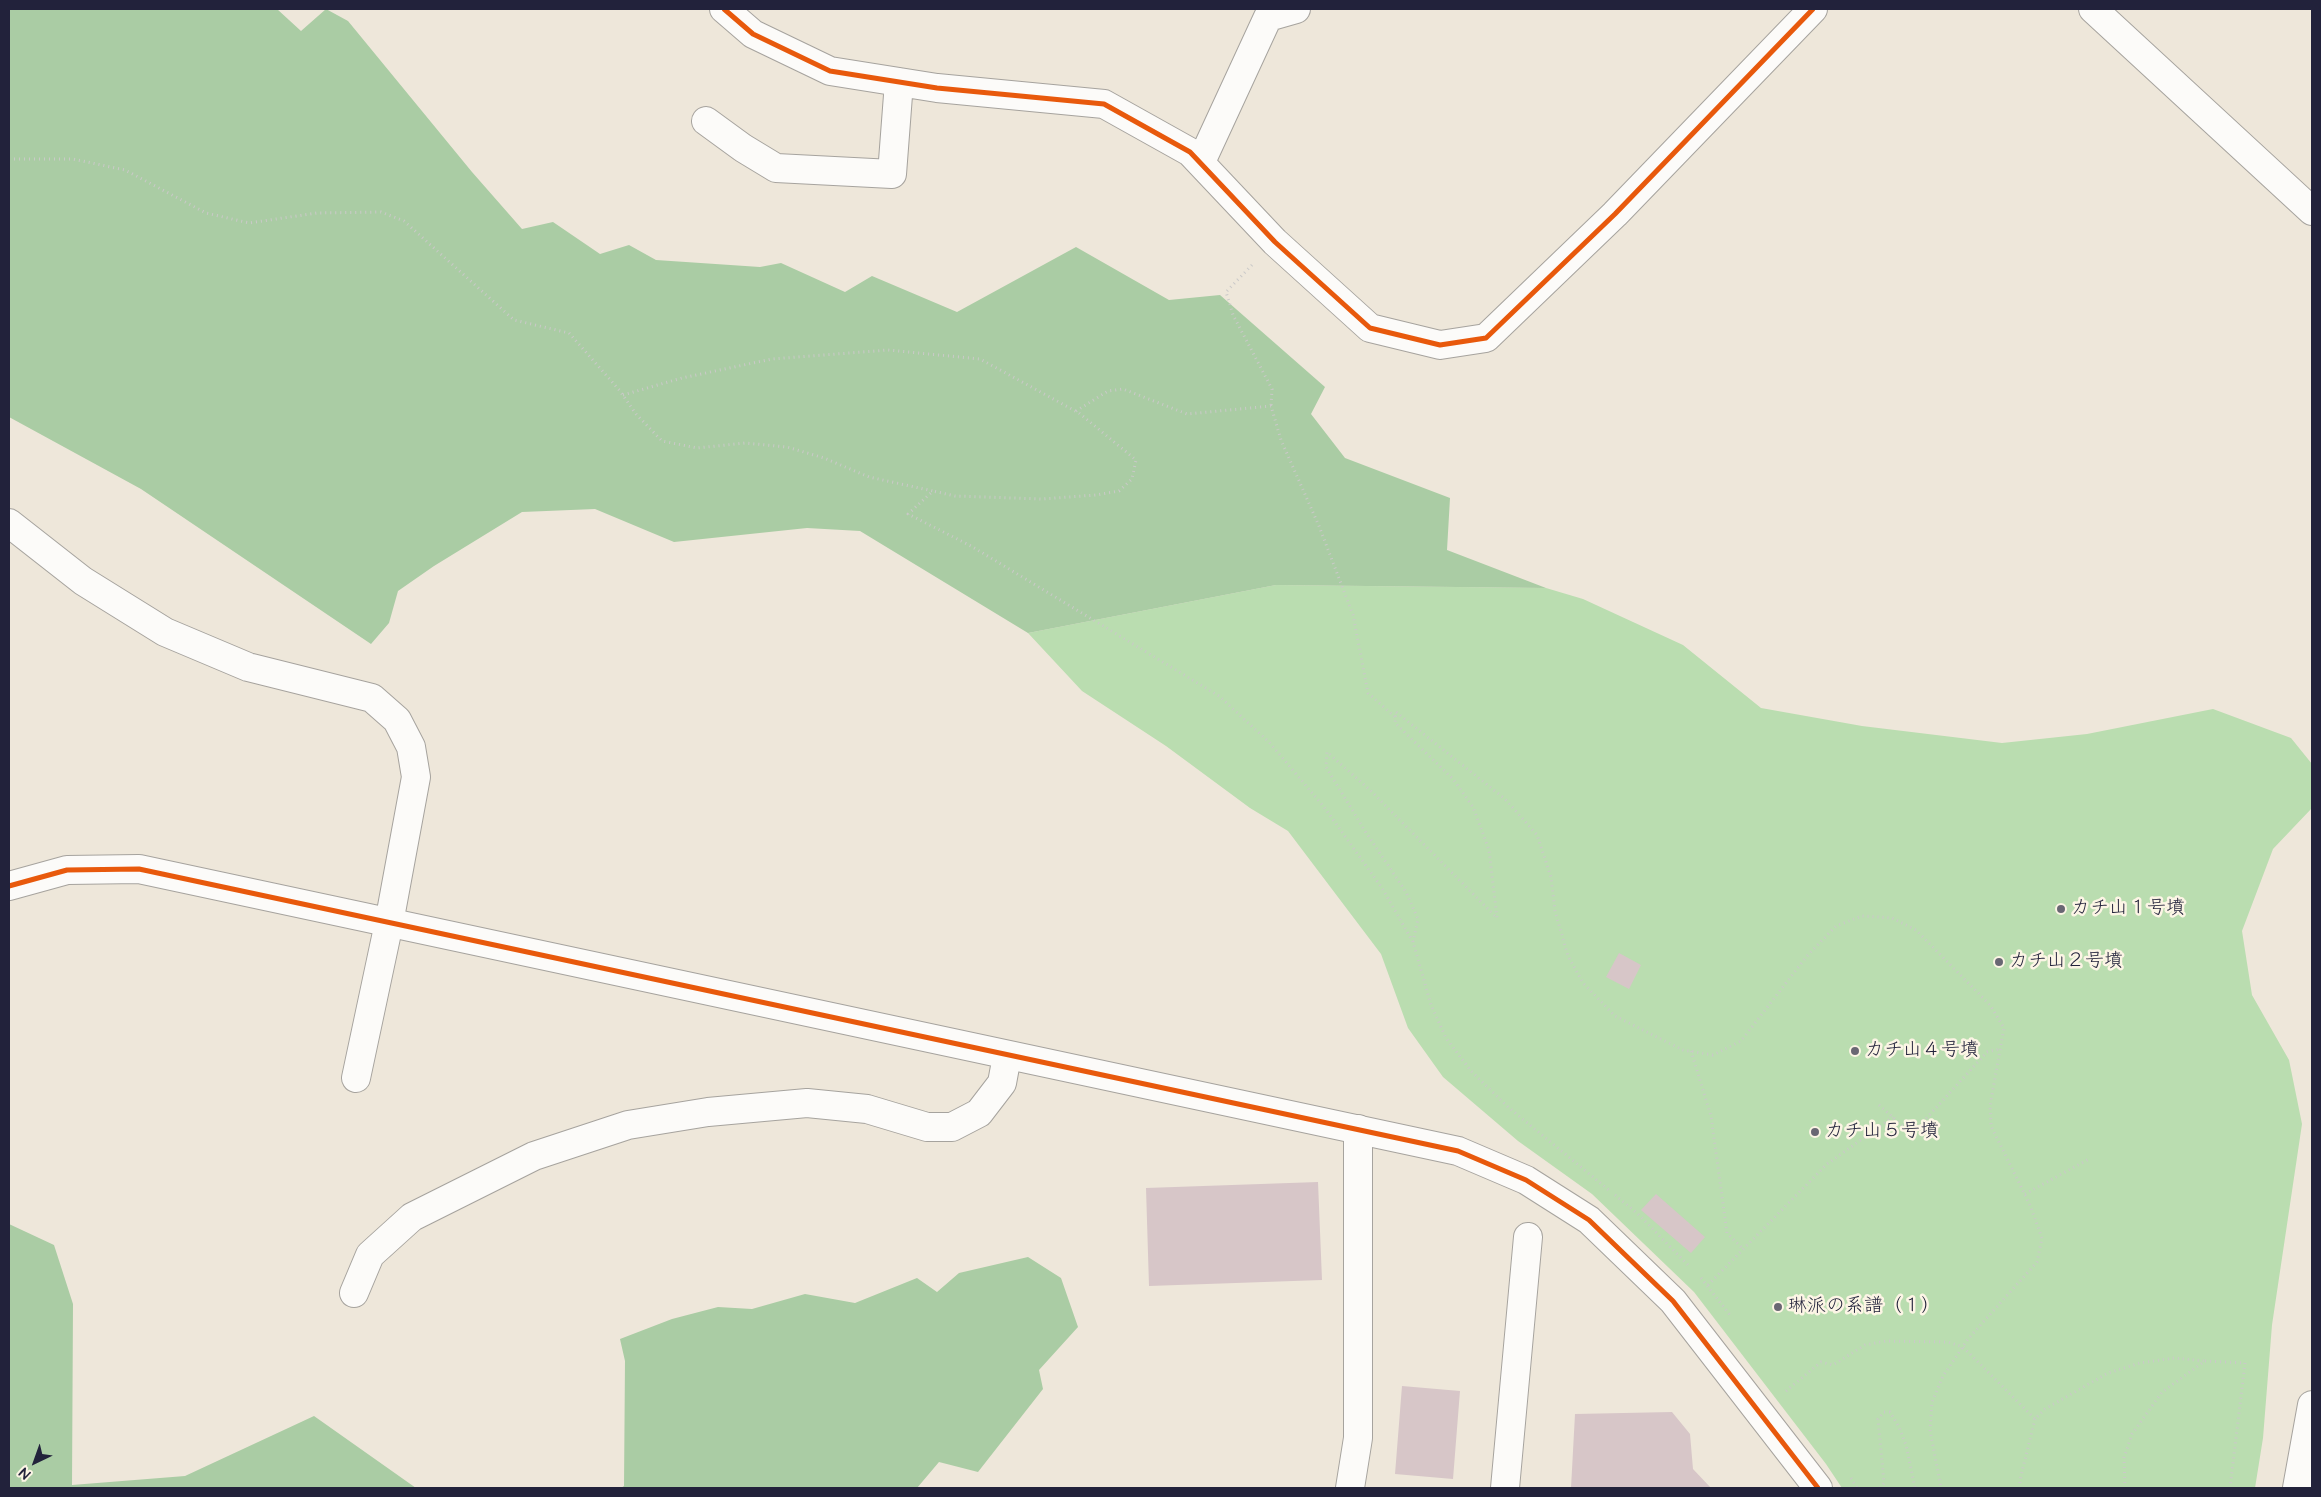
<!DOCTYPE html>
<meta charset="utf-8">
<style>
body{margin:0}
#map{position:relative;width:2321px;height:1497px;overflow:hidden;background:#eee7da;font-family:"Architects Daughter",sans-serif}
canvas{display:block}
.frame{position:absolute;inset:0;border:10px solid #22223b;pointer-events:none}
.north{position:absolute;left:10px;top:1437px;width:50px;height:50px;-webkit-text-stroke:4px #fcf5e5;paint-order:stroke;rotate:222deg;font-size:14px;font-weight:700;line-height:20px;text-align:center;color:#22223b}
.north::after{content:'';display:block;margin:auto;width:18px;height:22px;background:#22223b;clip-path:polygon(50% 0,100% 100%,50% 72%,0 100%)}
</style>
<div id="map">
<canvas width="2321" height="1497"></canvas>
<div class="frame"></div>
<div class="north">N</div>
</div>
<script>
const ctx = document.querySelector('canvas').getContext('2d');
ctx.lineJoin = 'round';
function fillPath(path, color) { ctx.fillStyle = color; ctx.fill(path, 'evenodd'); }
const poly = rows => new Path2D(rows.map(r => 'M' + r).join(''));
function strokePath(path, color, width, dash) { ctx.strokeStyle = color; ctx.lineWidth = width; ctx.lineCap = dash ? 'butt' : 'round'; ctx.setLineDash(dash || []); ctx.stroke(path); }
function drawText(font, color, halo, rows, align = 'center') {
  ctx.font = font + ' "Architects Daughter","Klee One",sans-serif'; ctx.lineWidth = 5; ctx.setLineDash([]); ctx.textBaseline = 'middle'; ctx.strokeStyle = halo; ctx.fillStyle = color; for (const [text, x, y, turn = 0] of rows) {
    ctx.save(); ctx.translate(x, y); ctx.rotate((+turn || 0) * Math.PI / 180); ctx.textAlign = isNaN(turn) ? turn : align; if (halo) ctx.strokeText(text, 0, 0); ctx.fillText(text, 0, 0); ctx.restore();
  }
}
fillPath(poly([
 [1276,585,1546,588,1583,599,1683,645,1761,708,1862,726,2002,743,2087,734,2213,709,2291,738,2312,764,2312,808,2273,849,2242,931,2252,995,2289,1060,2302,1124,2272,1325,2263,1438,2255,1488,1842,1488,1826,1464,1694,1292,1592,1194,1518,1141,1443,1077,1408,1028,1381,954,1288,831,1250,808,1166,746,1082,691,1028,633]
]), '#baddb0');
fillPath(poly([
 [9,9,277,9,301,31,326,9,348,21,472,172,522,229,553,222,600,254,629,245,656,260,760,267,781,263,845,292,872,276,957,312,1076,247,1169,300,1220,295,1325,387,1311,414,1345,458,1450,498,1447,550,1546,588,1276,585,1028,633,860,531,807,528,674,542,595,509,522,512,434,566,398,591,389,623,371,644,141,489,9,417],
 [9,1224,54,1245,73,1304,72,1485,185,1476,314,1416,416,1488,9,1488],
 [1028,1257,1061,1278,1078,1327,1039,1370,1043,1389,978,1472,939,1462,917,1488,621,1488,624,1486,625,1361,620,1339,672,1319,718,1307,752,1309,805,1294,855,1303,917,1278,937,1292,959,1273]
]), '#aacca4');
fillPath(poly([
 [1619,953,1641,965,1629,989,1606,977],
 [1318,1182,1322,1280,1149,1286,1146,1188],
 [1656,1194,1705,1237,1691,1253,1641,1210],
 [1402,1386,1460,1391,1453,1479,1395,1474],
 [1672,1412,1690,1434,1693,1469,1711,1488,1571,1488,1575,1414]
]), '#d7c6c8');
const minor = poly([
 [724,9,753,34,830,71,937,88,1104,104,1190,152,1275,242,1370,328,1440,345,1486,338,1615,214,1813,9],
 [2093,9,2312,211],
 [706,121,743,148,776,168,892,174,899,82],
 [1201,162,1268,17,1296,9],
 [9,523,83,581,165,632,248,667,372,698,397,720,411,747,416,777,389,923,356,1078],
 [354,1293,370,1255,412,1217,534,1156,628,1125,708,1112,807,1103,867,1109,927,1127,952,1127,979,1113,1002,1083,1007,1056],
 [1350,1488,1358,1438,1358,1129],
 [1505,1488,1528,1237]
]);
const tertiary = poly([
 [9,886,67,870,139,869,1458,1151,1526,1180,1589,1220,1673,1301,1818,1488],
 [2297,1488,2312,1405]
]);
strokePath(minor, '#a6a39e', 30);
strokePath(tertiary, '#a6a39e', 30);
strokePath(poly([
 [9,159,73,159,125,170,206,213,249,223,317,213,381,212,404,221,514,320,569,333,620,391,636,414,662,441,697,448,745,443,787,447,824,458,869,477,933,491,908,514,971,546,1219,696,1269,742,1324,807,1382,888,1413,942,1431,1005,1446,1038,1471,1071,1508,1107,1610,1191],
 [1252,265,1226,292,1233,315,1272,389,1271,406],
 [623,395,682,378,772,359,888,350,980,359,1079,413,1136,460,1132,479,1119,491,1096,495,1042,499,955,496,933,491],
 [1076,411,1108,391,1123,389,1187,414,1271,406,1281,440,1319,526,1353,615,1368,693,1395,717],
 [1413,942,1418,919,1406,892,1365,831,1326,767,1327,752,1370,790,1497,918,1489,850,1473,807,1453,779,1395,723,1396,712,1505,799,1537,835,1551,877,1555,911,1568,956,1583,983,1615,1016,1683,1050,1713,1055,1741,1041,1807,956,1836,926,1862,916,1892,918,1916,930,1990,1005,2004,1028,1990,1106,1991,1126,2030,1205,2042,1238,2037,1262,1968,1339,1943,1376,1932,1402,1930,1430,1941,1488],
 [1691,1051,1711,1116,1727,1233,1743,1249],
 [1879,1105,1912,1134,1987,1052,1999,1049],
 [2025,1194,2089,1159],
 [1615,1195,1638,1214,1688,1265],
 [1701,1278,1730,1315],
 [1708,1285,1827,1164,1893,1117],
 [1786,1391,1821,1362,1833,1365,1865,1345,1886,1341,1948,1342,1963,1347,2035,1419,2045,1409,2108,1373,2140,1363,2174,1358,2205,1361],
 [1851,1478,1857,1488],
 [1880,1488,1884,1483,1878,1419,1884,1412,1890,1412,1899,1427,1906,1445,1915,1488],
 [2020,1488,2020,1480,2035,1419],
 [2125,1488,2124,1458,2132,1434,2162,1392,2205,1361,2245,1363,2230,1488]
]), '#cac9c8', 3, [1, 4]);
strokePath(minor, '#fcfbf9', 28);
strokePath(tertiary, '#fcfbf9', 28);
strokePath(poly([
 [724,9,753,34,830,71,937,88,1104,104,1190,152,1275,242,1370,328,1440,345,1486,338,1615,214,1813,9],
 [9,886,67,870,139,869,1458,1151,1526,1180,1589,1220,1673,1301,1818,1488]
]), '#e8590c', 5);
for (const [x, y, r, color] of [
 [2061,909,5,"#696773"],
 [1999,962,5,"#696773"],
 [1855,1051,5,"#696773"],
 [1815,1132,5,"#696773"],
 [1778,1307,5,"#696773"]
]) { const dot = new Path2D(); dot.arc(x, y, r, 0, 2 * Math.PI); ctx.fillStyle = color; ctx.fill(dot); strokePath(dot, '#fcf5e5', 2); }
drawText('19px', '#22223b', '#fcf5e5', [
 ["カチ山１号墳",2071,909],
 ["カチ山２号墳",2009,962],
 ["カチ山４号墳",1865,1051],
 ["カチ山５号墳",1825,1132],
 ["琳派の系譜（１）",1788,1307]
], 'left');
</script>
